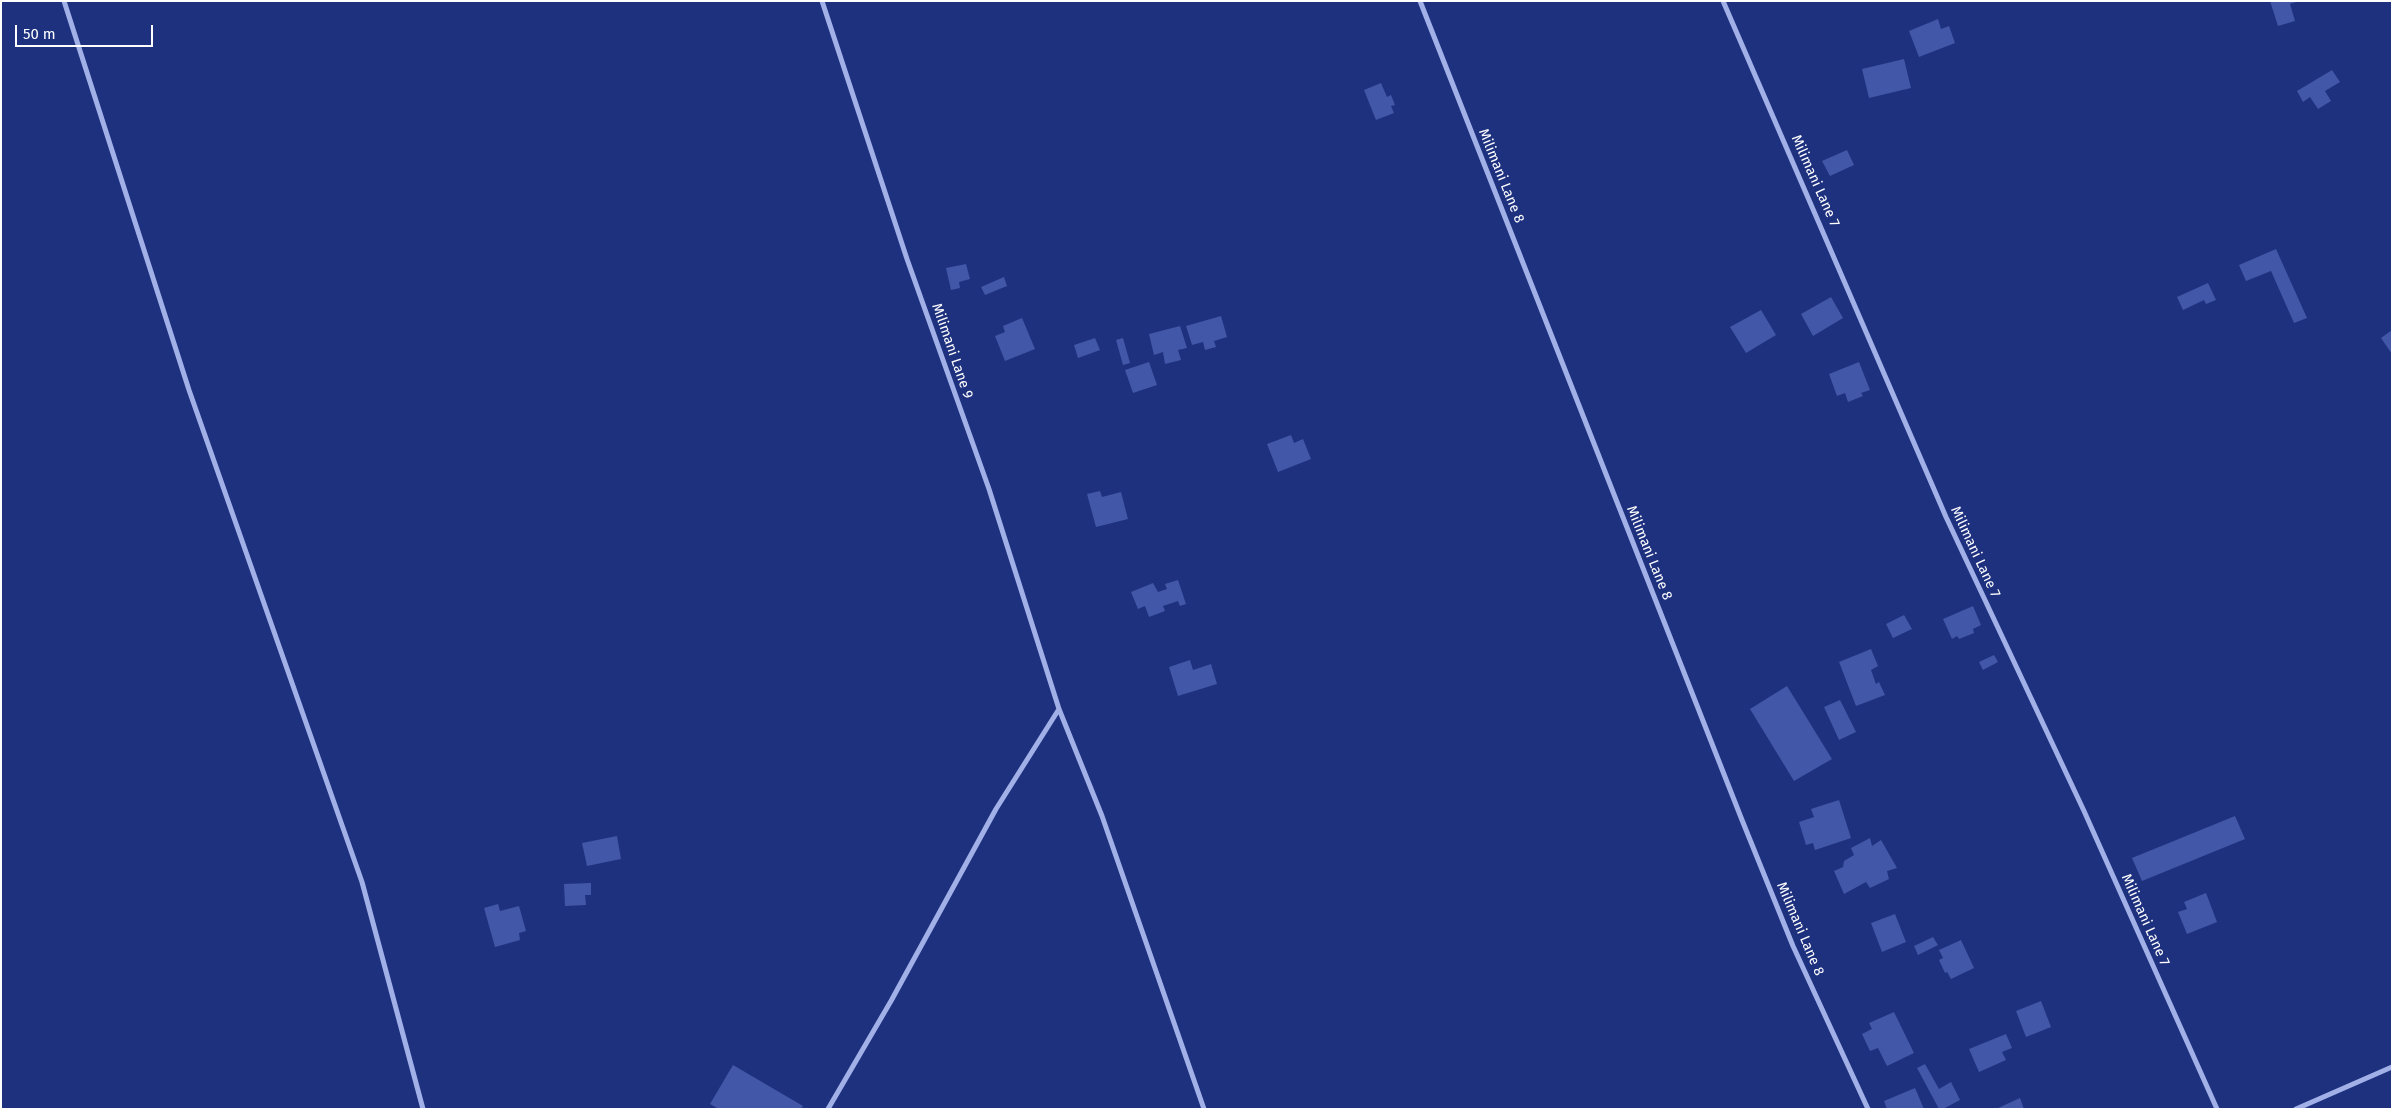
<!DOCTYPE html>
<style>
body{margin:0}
#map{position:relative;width:2393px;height:1110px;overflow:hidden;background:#1e317f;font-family:"Fira Sans",sans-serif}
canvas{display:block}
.frame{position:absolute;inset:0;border:2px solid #fff;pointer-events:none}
.scale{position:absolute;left:15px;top:25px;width:138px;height:22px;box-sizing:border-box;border:2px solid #fff;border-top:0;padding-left:6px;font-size:15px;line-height:18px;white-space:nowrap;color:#fff;-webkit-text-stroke:4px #1e317f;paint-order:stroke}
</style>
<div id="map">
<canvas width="2393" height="1110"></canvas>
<div class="frame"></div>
<div class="scale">50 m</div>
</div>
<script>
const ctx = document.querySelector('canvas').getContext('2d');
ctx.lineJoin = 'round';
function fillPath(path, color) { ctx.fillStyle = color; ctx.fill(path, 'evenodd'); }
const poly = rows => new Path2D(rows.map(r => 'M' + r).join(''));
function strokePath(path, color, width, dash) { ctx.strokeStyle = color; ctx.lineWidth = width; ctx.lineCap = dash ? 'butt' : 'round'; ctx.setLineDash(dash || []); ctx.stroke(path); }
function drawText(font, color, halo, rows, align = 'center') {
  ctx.font = font + ' "Fira Sans",sans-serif'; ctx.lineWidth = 4; ctx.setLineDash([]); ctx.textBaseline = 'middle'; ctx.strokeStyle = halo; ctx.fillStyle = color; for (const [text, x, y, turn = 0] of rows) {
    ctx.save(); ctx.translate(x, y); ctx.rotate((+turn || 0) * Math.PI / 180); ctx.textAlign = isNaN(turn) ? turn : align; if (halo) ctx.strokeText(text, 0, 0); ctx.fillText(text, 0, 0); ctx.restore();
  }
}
fillPath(poly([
 [2270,1,2299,1,2290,4,2295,21,2278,26],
 [1938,19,1941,29,1949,26,1955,43,1919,57,1909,31],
 [1904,59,1911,88,1869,98,1862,69],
 [2332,70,2340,82,2325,91,2331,101,2318,109,2310,97,2303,102,2297,91],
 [1381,83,1387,97,1391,95,1395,105,1391,106,1394,113,1376,120,1364,90],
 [1847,150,1854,165,1830,176,1822,161],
 [2276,249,2307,318,2294,323,2271,271,2246,281,2239,265],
 [966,264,970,279,959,282,960,288,951,290,946,268],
 [1004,277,1007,286,985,295,981,287],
 [2208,283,2216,300,2206,304,2204,300,2183,310,2177,297],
 [1831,297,1843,318,1813,336,1801,314],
 [1761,310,1776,335,1746,353,1730,327],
 [1221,316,1227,337,1214,341,1216,347,1205,350,1203,342,1192,345,1186,326],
 [1022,318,1035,349,1005,361,995,336,1005,332,1003,326],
 [1180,326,1187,348,1178,350,1181,360,1165,364,1163,352,1154,355,1149,334],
 [2392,330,2392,354,2381,338],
 [1095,338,1100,350,1078,358,1074,345],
 [1123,338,1130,363,1123,365,1116,340],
 [1149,362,1157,385,1133,393,1125,370],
 [1859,362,1870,390,1861,393,1863,396,1848,402,1845,393,1837,396,1829,374],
 [1291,435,1294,443,1303,439,1311,459,1278,472,1267,444],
 [1100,491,1102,497,1121,492,1128,519,1096,527,1087,494],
 [1178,580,1186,604,1180,606,1178,601,1163,606,1165,611,1149,617,1145,606,1138,609,1131,592,1153,583,1158,592,1167,589,1165,584],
 [1973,606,1981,625,1973,629,1974,633,1959,639,1957,636,1952,639,1943,619],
 [1904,615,1912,629,1893,638,1886,624],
 [1871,649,1878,666,1871,670,1876,684,1879,682,1885,695,1856,706,1839,662],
 [1994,655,1998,662,1983,670,1979,662],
 [1190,660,1193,670,1211,664,1217,684,1178,696,1169,667],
 [1787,686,1832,759,1794,781,1750,709],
 [1840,700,1856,732,1839,740,1824,707],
 [1839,800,1851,838,1815,850,1813,843,1806,845,1799,822,1814,817,1811,809],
 [2235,816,2245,839,2142,881,2132,858],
 [617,836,621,859,587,866,582,843],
 [1870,838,1872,846,1881,840,1897,868,1887,871,1889,879,1870,888,1866,882,1844,894,1834,871,1843,867,1844,861,1854,855,1851,848],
 [591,883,591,895,585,895,586,905,565,906,564,884],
 [2206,893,2217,922,2187,934,2178,912,2187,909,2184,902],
 [498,904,500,911,519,906,526,931,519,933,520,940,495,947,484,908],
 [1895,914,1906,942,1882,952,1871,923],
 [1933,937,1938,945,1918,955,1914,946],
 [1961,940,1974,968,1951,979,1947,972,1945,973,1939,960,1943,958,1939,950],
 [2041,1001,2051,1027,2026,1037,2016,1011],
 [1894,1012,1914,1053,1887,1066,1878,1048,1870,1051,1862,1034,1872,1029,1869,1023],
 [2006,1034,2012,1048,2002,1052,2006,1060,1979,1072,1969,1049],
 [1925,1064,1939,1089,1951,1082,1960,1100,1943,1109,1939,1109,1917,1068],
 [733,1065,803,1106,801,1109,719,1109,710,1104],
 [1915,1088,1924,1109,1887,1109,1884,1101],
 [2020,1098,2024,1109,1996,1109]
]), '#4257a7');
strokePath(poly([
 [64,1,189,390,362,882,423,1109],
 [822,1,907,259,989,489,1059,709,1102,816,1204,1109],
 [1420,1,1742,820,1793,946,1868,1109],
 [1723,1,1946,517,2084,811,2217,1109],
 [828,1109,891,1001,996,809,1059,709],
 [2296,1109,2392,1067]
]), '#a2b0e8', 5);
drawText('14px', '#fff', '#1e317f', [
 ["Milimani Lane 8",1501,176,68],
 ["Milimani Lane 7",1815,181,66],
 ["Milimani Lane 9",952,351,71],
 ["Milimani Lane 7",1975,552,65],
 ["Milimani Lane 8",1649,553,68],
 ["Milimani Lane 7",2145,920,66],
 ["Milimani Lane 8",1800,929,67]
]);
</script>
